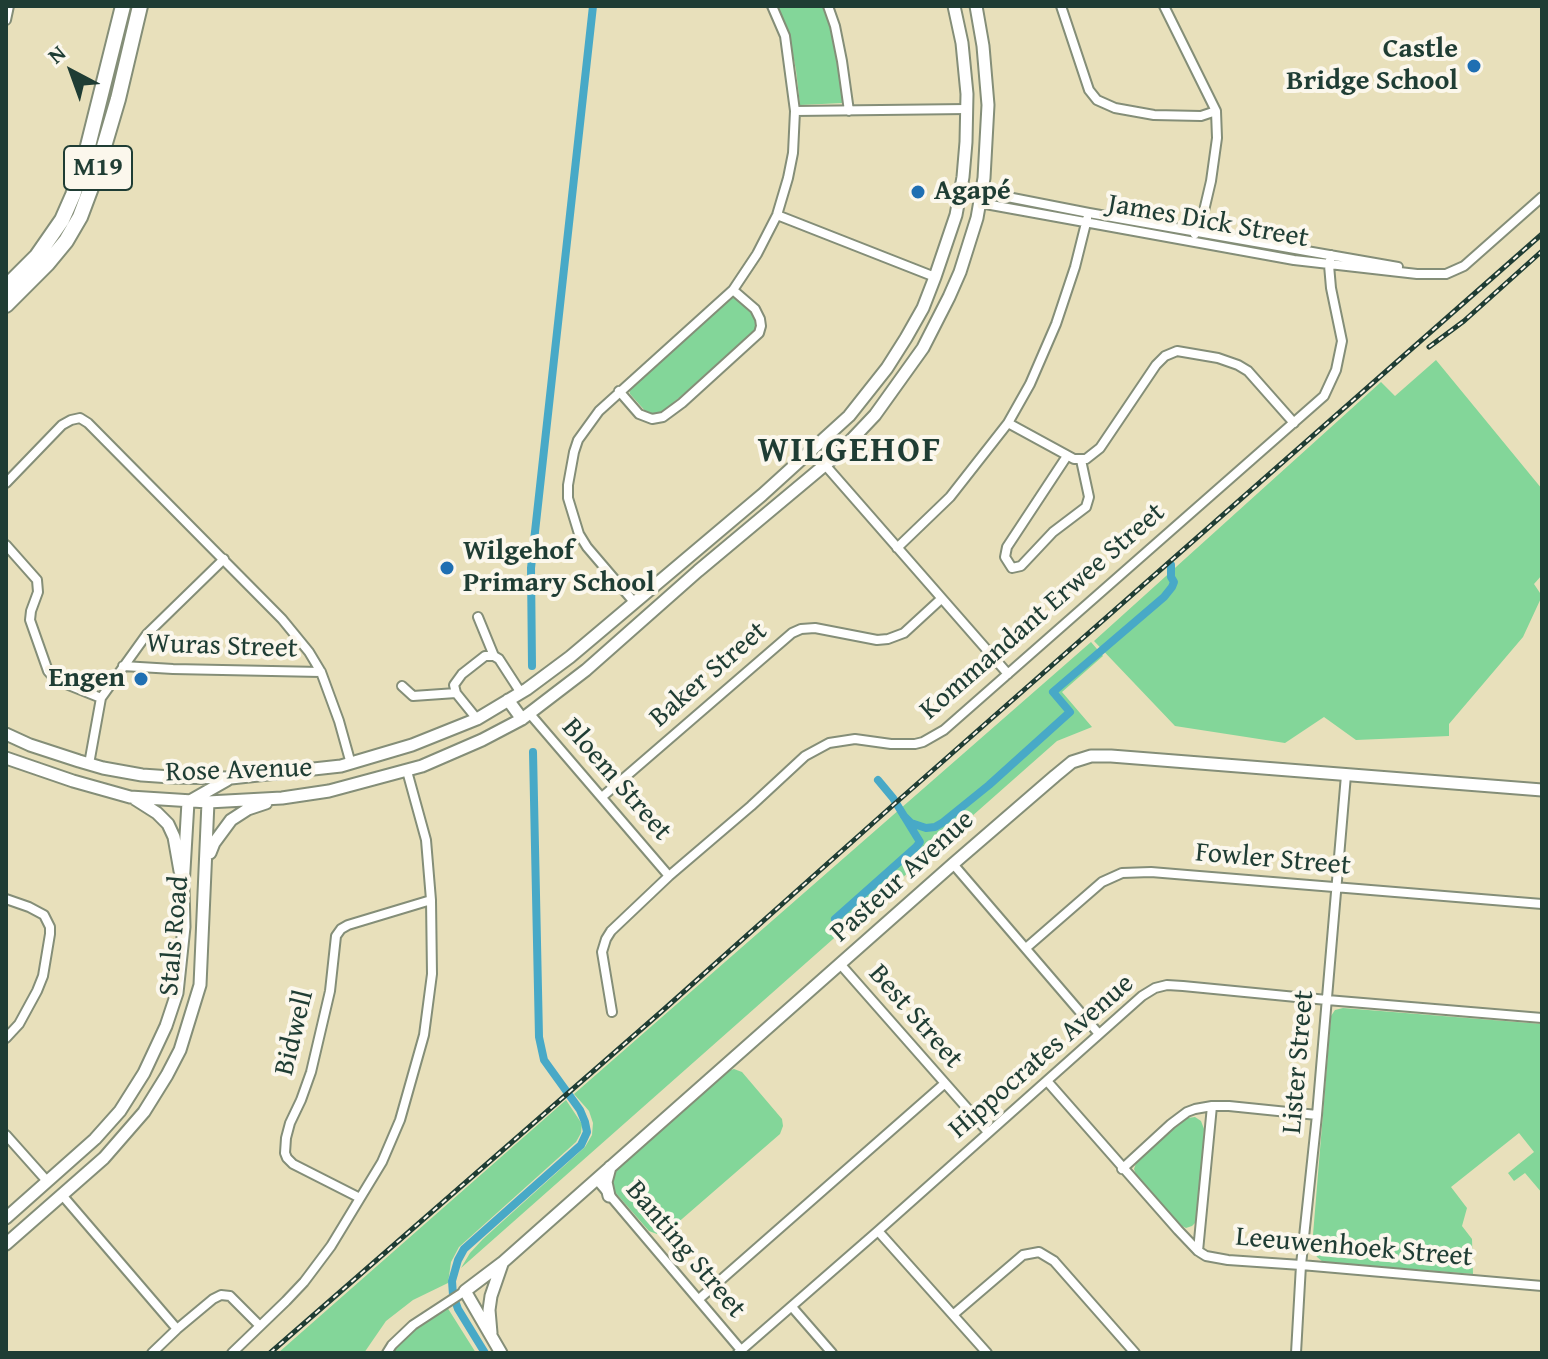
<!DOCTYPE html>
<meta charset="utf-8">
<style>
body{margin:0}
#map{position:relative;width:1548px;height:1359px;overflow:hidden;background:#e8e0bb;font-family:"Gentium Book Plus",serif}
canvas{display:block}
.frame{position:absolute;inset:0;border:8px solid #1f3d34;pointer-events:none}
.north{position:absolute;left:32px;top:32px;width:80px;height:80px;-webkit-text-stroke:6px #fbf7ec;paint-order:stroke;rotate:319deg;font-size:22px;font-weight:700;line-height:32px;text-align:center;color:#1f3d34}
.north::after{content:'';display:block;margin:auto;width:28px;height:36px;background:#1f3d34;clip-path:polygon(50% 0,100% 100%,50% 72%,0 100%)}
</style>
<div id="map">
<canvas width="1548" height="1359"></canvas>
<div class="frame"></div>
<div class="north">N</div>
</div>
<script>
const ctx = document.querySelector('canvas').getContext('2d');
ctx.lineJoin = 'round';
function fillPath(path, color) { ctx.fillStyle = color; ctx.fill(path, 'evenodd'); }
const poly = rows => new Path2D(rows.map(r => 'M' + r).join(''));
function strokePath(path, color, width, dash) { ctx.strokeStyle = color; ctx.lineWidth = width; ctx.lineCap = dash ? 'butt' : 'round'; ctx.setLineDash(dash || []); ctx.stroke(path); }
function drawText(font, color, halo, rows, align = 'center') {
  ctx.font = font + ' "Gentium Book Plus",serif'; ctx.lineWidth = 8; ctx.setLineDash([]); ctx.textBaseline = 'middle'; ctx.strokeStyle = halo; ctx.fillStyle = color; for (const [text, x, y, turn = 0] of rows) {
    ctx.save(); ctx.translate(x, y); ctx.rotate((+turn || 0) * Math.PI / 180); ctx.textAlign = isNaN(turn) ? turn : align; if (halo) ctx.strokeText(text, 0, 0); ctx.fillText(text, 0, 0); ctx.restore();
  }
}
fillPath(poly([
 [776,6,825,6,838,54,843,103,800,105,796,70,790,40],
 [735,296,754,310,758,324,756,333,661,413,653,415,647,413,630,394,629,389,730,297],
 [1436,360,1542,489,1542,575,1534,584,1542,596,1523,637,1449,724,1449,736,1356,740,1324,717,1285,743,1175,726,1094,641,1381,382,1395,396],
 [1091,642,1103,656,1062,692,1092,727,1057,741,461,1268,470,1253,483,1239,585,1147,592,1135,593,1123,589,1111,574,1094],
 [1343,1008,1542,1024,1542,1193,1525,1173,1514,1181,1508,1173,1534,1152,1519,1133,1451,1187,1467,1208,1462,1226,1472,1239,1473,1274,1323,1262,1317,1257,1312,1247,1331,1016,1335,1010],
 [734,1069,742,1072,782,1119,783,1126,780,1134,667,1232,657,1234,649,1231,614,1191,611,1182,616,1169,725,1072],
 [566,1100,582,1124,581,1133,576,1142,459,1247,451,1262,448,1283,413,1300,386,1321,364,1353,278,1353],
 [1195,1117,1201,1121,1204,1129,1198,1220,1192,1226,1186,1228,1178,1224,1137,1178,1134,1169,1137,1160,1187,1118],
 [447,1307,476,1353,391,1353,400,1340,421,1321]
]), '#83d699');
strokePath(poly([
 [532,666,531,568,593,6],
 [904,816,911,823,926,828,935,827,942,823,989,785,1070,712,1053,692,1164,597,1172,587,1174,582,1171,577,1171,565],
 [835,919,916,847,920,842,893,798,878,780],
 [485,1353,458,1309,453,1295,452,1281,458,1260,464,1249,581,1145,587,1132,585,1122,580,1110,544,1060,539,1037,533,752]
]), '#48a9c7', 8);
const street = poly([
 [828,6,835,26,842,61,849,111],
 [1061,6,1089,90,1097,100,1115,108,1154,115,1201,116,1216,111],
 [1164,6,1216,111,1217,138,1211,181,1203,215,1195,234],
 [6,20,9,6],
 [795,111,967,109],
 [982,192,1089,213,1398,267],
 [980,203,1294,260,1417,274,1446,274,1464,266,1542,197],
 [777,215,935,277],
 [619,391,639,414,652,419,663,417,682,403,759,333,761,326,760,319,755,309,733,290],
 [1008,423,1074,459,1086,459,1100,448,1156,365,1165,356,1177,351,1218,358,1238,365,1248,371,1294,423],
 [1067,456,1007,547,1005,557,1012,568,1021,566,1053,532,1086,507,1089,497,1081,460],
 [826,466,1008,674],
 [6,483,62,425,71,420,80,418,88,423,282,619,309,652,321,672,339,721,351,764],
 [6,545,37,580,38,592,31,611,30,620,48,671,56,680,101,698],
 [897,548,950,497,1008,423,1030,384,1056,324,1075,267,1087,219],
 [634,602,587,547,579,534,568,498,568,485,574,452,578,440,599,411,733,290,757,254,777,215,788,178,793,153,795,111,785,36,772,6],
 [478,617,494,656],
 [123,666,173,669,321,672],
 [402,686,413,696,456,693],
 [530,714,669,876],
 [477,719,456,693,454,685,462,674,485,656,494,656,499,659,521,693],
 [89,764,101,698,147,634,224,559],
 [602,797,792,633,801,629,815,628,877,640,888,639,904,633,941,599],
 [953,864,1099,1034],
 [6,899,29,907,44,915,50,927,50,934,43,976,37,991,19,1024,6,1038],
 [1026,948,1102,882,1122,873,1151,872,1187,875,1542,904],
 [841,965,988,1132],
 [612,1012,602,952,606,939,611,931,669,876,751,806,805,756,829,743,855,739,891,744,915,744,923,742,944,730,1324,396,1336,370,1342,341,1331,288,1329,265,1331,255],
 [1047,1081,1178,1230,1198,1251,1206,1256,1228,1260,1301,1265,1542,1286],
 [6,1135,47,1181],
 [1122,1169,1171,1124,1187,1112,1195,1109,1212,1106,1229,1106,1317,1115],
 [596,1179,741,1350],
 [62,1195,177,1329],
 [360,1198,293,1164,287,1158,285,1153,286,1138,290,1123,301,1100,311,1072,330,991,336,936,341,929,348,925,431,900],
 [878,1231,987,1353],
 [1198,1251,1212,1106],
 [699,1299,944,1084],
 [792,1307,832,1353],
 [954,1314,1023,1255,1039,1252,1054,1261,1135,1353],
 [152,1353,177,1329,213,1299,221,1295,230,1296,260,1326],
 [232,1353,286,1301,304,1282,331,1246,382,1162,400,1120,424,1035,432,974,431,900,426,840,407,771],
 [387,1353,392,1345,413,1325,465,1291],
 [738,1353,878,1231,1142,996,1155,988,1167,985,1183,986,1327,1000,1542,1018],
 [1296,1353,1301,1265,1317,1115,1346,775]
]);
const secondary = poly([
 [508,700,522,719],
 [6,734,30,745,79,761,103,768,142,775,171,777,231,778,341,766,412,745,477,719,527,689,570,657,762,495,849,416,887,368,906,338,923,308,935,277,956,215,963,177,966,142,967,94,962,43,954,6],
 [6,758,73,781,130,797,208,802,282,798,329,791,422,766,482,740,522,719,586,670,698,571,838,454,875,415,923,348,949,297,960,272,977,218,984,178,988,105,983,46,976,6],
 [135,799,157,813,168,824,174,837,180,871],
 [190,801,227,780],
 [210,853,214,843,231,820,248,809,266,803],
 [609,1196,606,1182,610,1167],
 [6,1218,95,1139,120,1111,144,1073,166,1026,177,993,184,927,183,887,188,802],
 [6,1244,104,1158,144,1112,167,1075,180,1050,200,985,208,802],
 [491,1333,489,1310,491,1296,502,1264],
 [501,1353,465,1291,502,1263,546,1224,953,864,1055,776,1072,762,1091,756,1111,756,1542,790]
]);
const highway = poly([
 [6,287,37,256,62,220,73,195,84,162,123,6],
 [6,305,47,264,66,241,80,217,95,177,118,99,140,6]
]);
strokePath(street, '#848e78', 12);
strokePath(secondary, '#848e78', 15);
strokePath(highway, '#848e78', 18);
strokePath(street, '#fff', 8);
strokePath(secondary, '#fff', 11);
strokePath(highway, '#fff', 14);
const rail = poly([
 [1429,347,1464,321,1542,251],
 [270,1353,661,1012,891,807,1542,234]
]);
strokePath(rail, '#1f3d34', 5);
strokePath(rail, '#fbf7ec', 2, [6]);
for (const [x, y, r, color] of [
 [1474,66,8,"#1f6fb2"],
 [918,192,8,"#1f6fb2"],
 [447,568,8,"#1f6fb2"],
 [141,679,8,"#1f6fb2"]
]) { const dot = new Path2D(); dot.arc(x, y, r, 0, 2 * Math.PI); ctx.fillStyle = color; ctx.fill(dot); strokePath(dot, '#fbf7ec', 3); }
for (const [x, y, w] of [
 [98,168,68]
]) { const box = new Path2D(); box.roundRect(x - w / 2, y - 22, w, 44, 6); ctx.fillStyle = '#fbf7ec'; ctx.fill(box); strokePath(box, '#1f3d34', 2); }
drawText('bold 26px', '#1f3d34', null, [
 ["M19",98,168]
]);
drawText('bold 28px', '#1f3d34', '#fbf7ec', [
 ["Castle",1458,50],
 ["Bridge School",1458,82],
 ["Agapé",934,192,"left"],
 ["Wilgehof",463,552,"left"],
 ["Primary School",463,584,"left"],
 ["Engen",125,679]
], 'right');
drawText('28px', '#1f3d34', '#fbf7ec', [
 ["James Dick Street",1208,222,10],
 ["Kommandant Erwee Street",1043,612,-41],
 ["Wuras Street",222,647,2],
 ["Baker Street",709,675,-41],
 ["Rose Avenue",239,771,-2],
 ["Bloem Street",616,780,49],
 ["Fowler Street",1273,860,5],
 ["Pasteur Avenue",903,877,-42],
 ["Stals Road",175,936,-85],
 ["Best Street",915,1017,49],
 ["Bidwell",295,1033,-76],
 ["Hippocrates Avenue",1042,1057,-41],
 ["Lister Street",1299,1062,-85],
 ["Leeuwenhoek Street",1354,1248,5],
 ["Banting Street",685,1250,50]
]);
ctx.letterSpacing = '2px';
drawText('bold 36px', '#1f3d34', '#fbf7ec', [
 ["WILGEHOF",850,452]
]);
ctx.letterSpacing = '0px';
</script>
